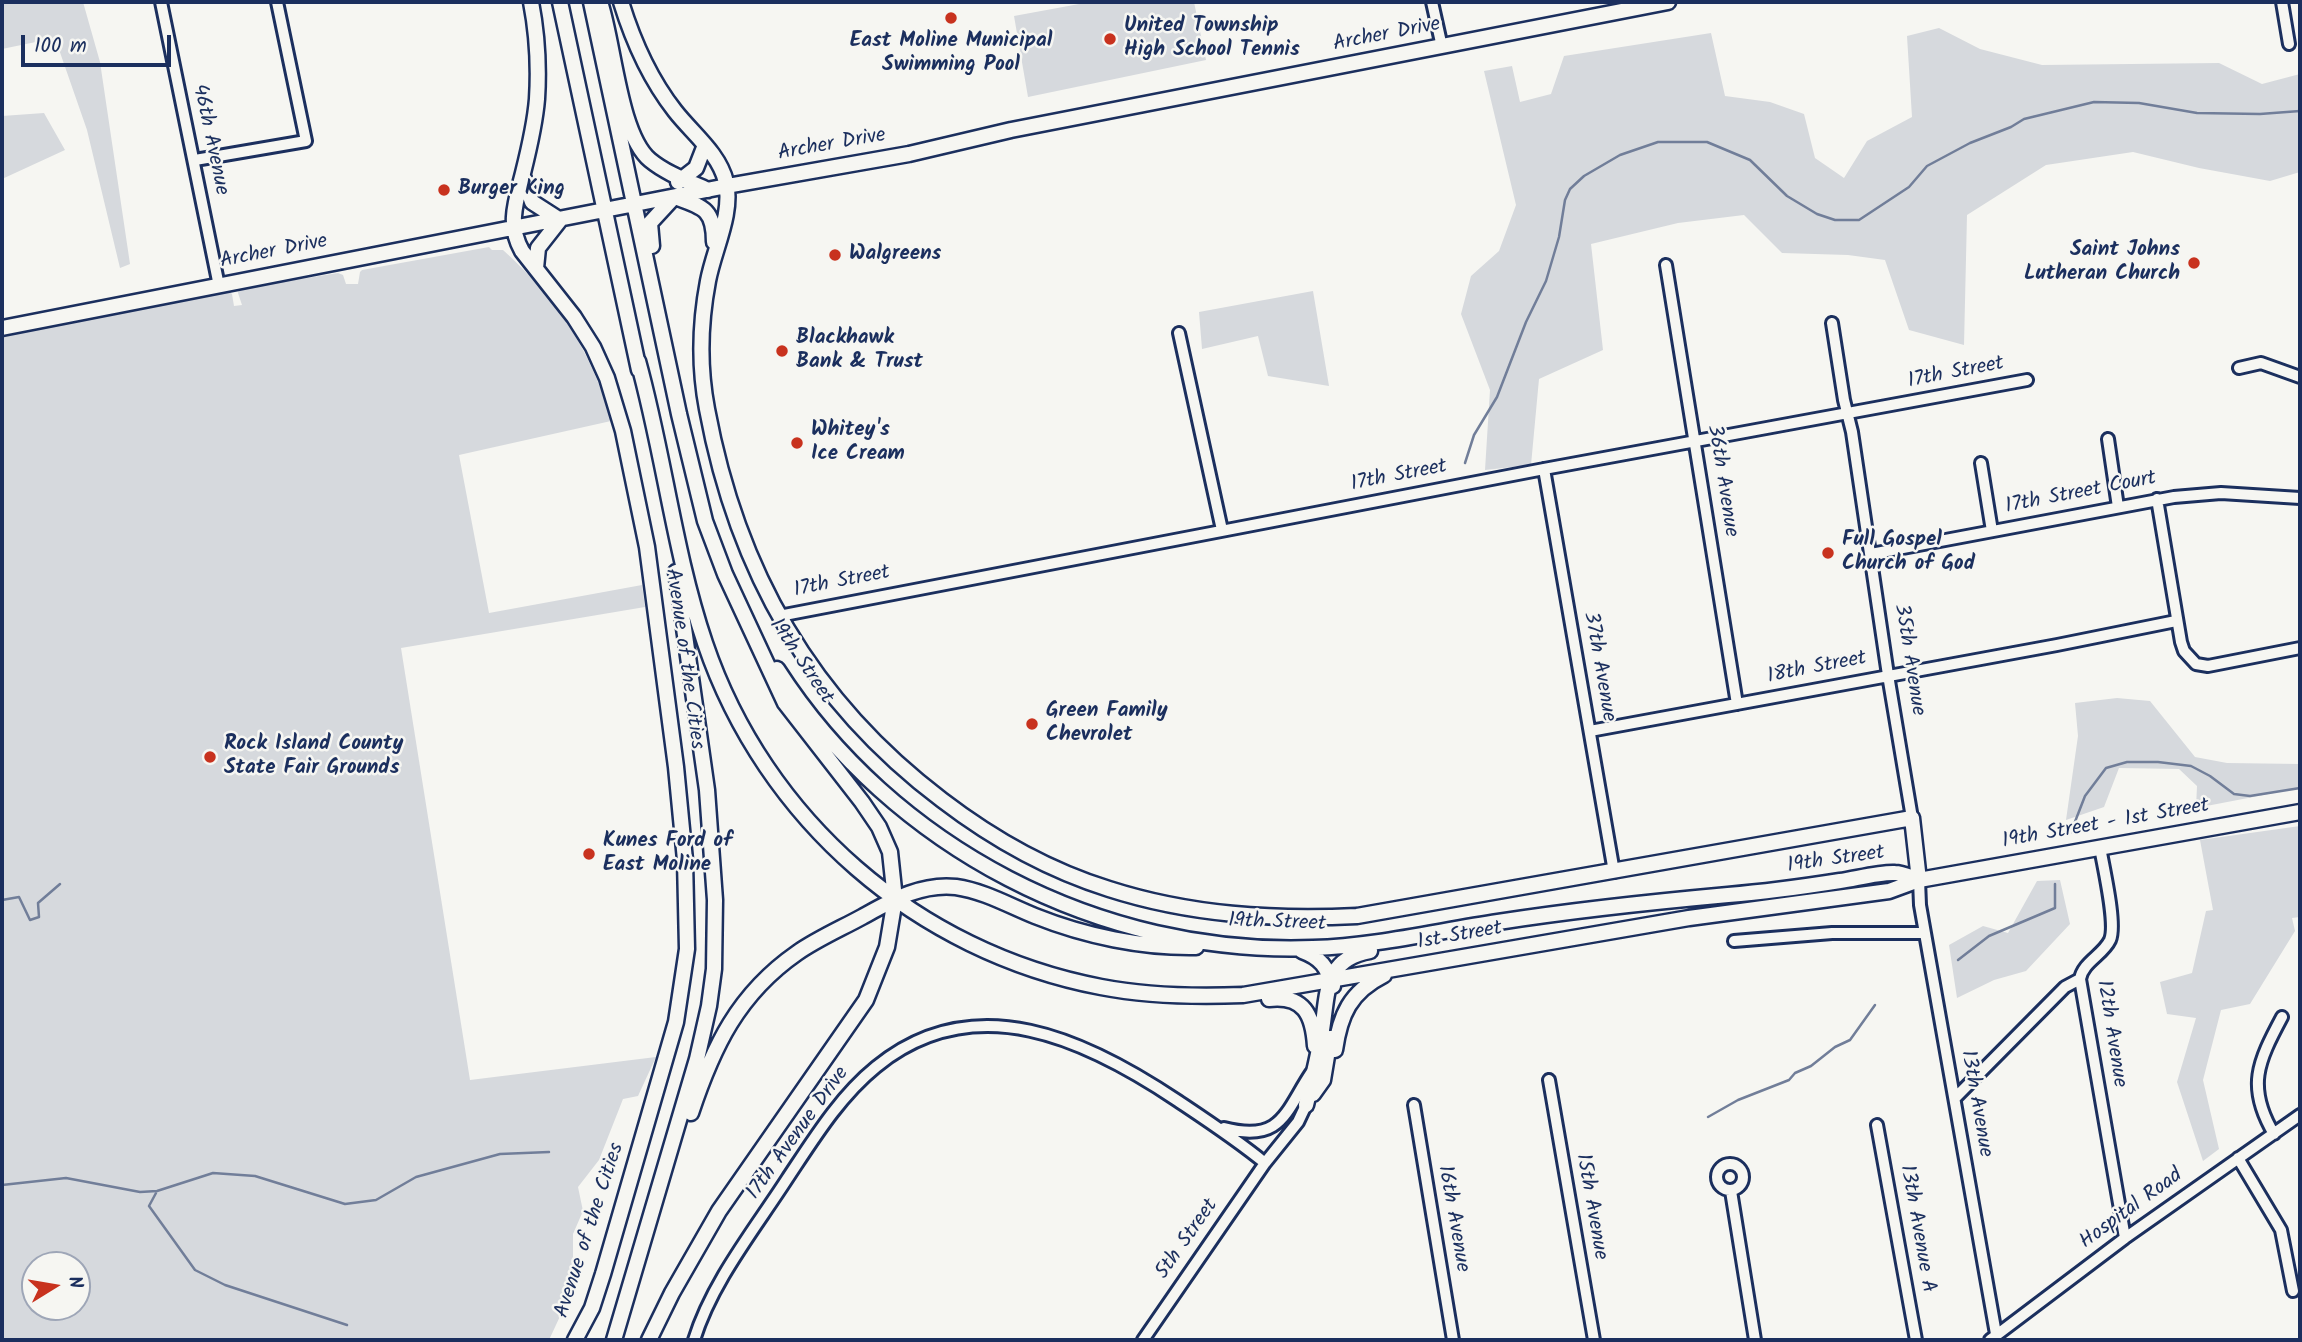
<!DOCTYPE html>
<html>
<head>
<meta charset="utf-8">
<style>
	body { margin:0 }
	#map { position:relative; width:2302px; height:1342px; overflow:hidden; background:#f6f6f2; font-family:Kalam,sans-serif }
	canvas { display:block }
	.frame { position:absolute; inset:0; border:4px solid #1b2f5e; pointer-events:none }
	.north { position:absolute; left:21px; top:1251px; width:70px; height:70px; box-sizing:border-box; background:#f6f6f2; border:2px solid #9ea6b7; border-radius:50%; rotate:79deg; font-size:19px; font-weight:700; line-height:28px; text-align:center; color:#1b2f5e }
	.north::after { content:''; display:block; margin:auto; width:24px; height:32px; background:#c8321e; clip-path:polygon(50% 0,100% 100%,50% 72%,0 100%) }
	.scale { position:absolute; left:21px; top:35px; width:150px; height:32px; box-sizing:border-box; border:4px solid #1b2f5e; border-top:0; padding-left:9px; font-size:21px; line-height:24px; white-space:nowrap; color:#1b2f5e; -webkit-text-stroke:5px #f6f6f2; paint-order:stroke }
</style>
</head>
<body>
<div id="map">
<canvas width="2302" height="1342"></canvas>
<div class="frame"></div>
<div class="north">N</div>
<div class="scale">100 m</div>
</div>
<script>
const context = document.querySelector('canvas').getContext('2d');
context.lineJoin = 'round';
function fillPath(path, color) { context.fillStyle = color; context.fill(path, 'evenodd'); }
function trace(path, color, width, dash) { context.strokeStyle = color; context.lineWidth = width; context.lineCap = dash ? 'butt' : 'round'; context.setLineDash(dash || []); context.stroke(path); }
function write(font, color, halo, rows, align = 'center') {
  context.font = font + ' Kalam,sans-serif'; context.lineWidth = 5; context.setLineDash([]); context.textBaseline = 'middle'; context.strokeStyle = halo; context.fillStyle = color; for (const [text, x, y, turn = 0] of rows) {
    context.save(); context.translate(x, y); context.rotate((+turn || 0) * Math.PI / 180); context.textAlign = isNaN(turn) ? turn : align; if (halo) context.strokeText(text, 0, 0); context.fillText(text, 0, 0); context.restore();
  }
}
const green = new Path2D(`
	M2 2H83L100 62 130 264 120 268 87 130 55 38 2 49Z
	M1090 2H1194L1206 60 1028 97 1014 16Z
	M1939 28 1980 49 2042 65 2219 63 2262 84 2300 74V172L2270 181 2199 168 2133 152 2046 165 1967 215 1964 345 1909 330 1885 260 1848 255 1782 253 1744 215 1678 223 1591 244 1603 350 1539 379 1531 465 1485 470 1490 390 1461 314 1471 276 1499 251 1516 205 1484 71 1512 66 1520 102 1551 94 1564 56 1711 33 1725 96 1770 102 1804 114 1815 158 1844 178 1867 141 1912 117 1907 36Z
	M44 113 65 150 2 179V116Z
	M489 247 492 250H503C556 298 592 351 611 421L459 455 489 613 642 585 645 607 401 648 470 1080 656 1057 638 1096 623 1099 599 1160 578 1187 583 1211 573 1234V1259L569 1287 562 1312 549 1340H2V335L227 290 232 294 234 306 242 305 238 293 239 289 338 273 343 275 346 284H358L360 272 362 270ZM35 1265H77V1307H35Z
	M1313 291 1329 386 1268 376 1258 336 1202 349 1199 312Z
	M2117 698 2150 701 2195 757 2227 763 2300 764V788L2196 808 2197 786 2179 769 2119 768 2104 807 2066 820 2078 736 2075 703Z
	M2300 826V917L2292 918 2295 931 2250 1004 2221 1010 2203 1080 2219 1149 2203 1161 2177 1082 2196 1018 2167 1014 2160 982 2192 973 2206 911 2213 910 2200 840Z
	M2060 880 2070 924 2026 971 1994 980 1957 998 1949 945 1983 926 2008 933 2037 881Z`);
const stream = new Path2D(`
	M1465 463 1474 435 1497 397 1526 322 1546 281 1559 237 1565 200 1570 189 1584 176 1620 155 1658 142H1707L1750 160 1787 196 1817 214 1835 220H1859L1909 187 1927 166 1970 143 2011 127 2024 119 2094 102 2139 103 2197 113 2260 114 2300 111
	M2071 832 2085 796 2106 768 2127 762H2158L2191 766 2210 776 2234 794 2250 796 2300 788
	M2 900 19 897 30 920 39 917 38 903 60 884
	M1958 960 1989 936 2055 908V884
	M1708 1117 1738 1100 1789 1080 1795 1073 1811 1066 1835 1047 1850 1040 1875 1005
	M2 1185 66 1178 140 1192 157 1191 213 1173 255 1176 345 1204 376 1200 416 1177 500 1154 549 1152
	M156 1193 149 1206 195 1270 225 1285 347 1325`);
const street = new Path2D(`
	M161 2 219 286
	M1432 2 1442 47
	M2282 2 2289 44
	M195 160 306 141 277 2
	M1666 265 1737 704
	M1832 323 1844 400 1852 432 1888 675 1912 818
	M1179 333 1222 530
	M2239 368 2261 363 2300 377
	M2108 439 2118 507
	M1981 463 1992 531
	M1544 469 1614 872
	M2157 499 2181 642 2184 651 2196 664 2208 666 2300 648
	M1871 554 2174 497 2221 493 2300 498
	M779 616 1544 469 2027 380
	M1590 731 2057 645 2176 621
	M2100 847C2103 866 2117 924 2110 940 2103 955 2083 962 2080 979L2125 1238
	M1919 880 1920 905 1996 1334
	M1734 941 1832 933H1925
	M1549 1080 1594 1340
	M1955 1098 2065 987 2080 979
	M1414 1105 1453 1340
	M1877 1125 1916 1340
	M1224 1128C1282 1143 1285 1112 1311 1073
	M2274 1134C2246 1087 2258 1062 2282 1017
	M2238 1158 2281 1230 2293 1291
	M1717 1177a13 13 0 1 1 26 0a13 13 0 1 1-26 0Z
	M1731 1191 1755 1340
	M694 1340C712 1282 754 1230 787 1179 813 1140 839 1097 876 1067 975 986 1087 1040 1178 1101 1208 1121 1237 1140 1265 1163
	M1143 1340 1265 1163 1298 1122 1306 1105
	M1990 1340 2125 1238 2300 1115`);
const secondary = new Path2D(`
	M531 2C537 33 539 67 537 99 535 124 529 149 523 173 516 201 507 225 522 251L574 317 593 347 607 378 623 431 647 547 676 767 685 860 687 949 676 1022 603 1274 592 1308 575 1340
	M560 2 639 370
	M591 2 679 414 705 521 725 574 785 703 862 802 879 827 890 852 895 899 887 947 866 1000 719 1211 672 1293 649 1340
	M600 2C614 43 619 134 650 160 667 174 688 181 708 190
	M621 2C633 41 649 78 675 111 692 133 719 153 726 182 733 214 714 249 708 281 700 323 699 367 707 409 737 571 811 701 942 800 993 839 1048 870 1109 889 1190 915 1273 920 1357 916L1912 818 1919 880
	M523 176 532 202 560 220 538 248 536 268
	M678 182 696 168 705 145
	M675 197C703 207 714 209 714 242
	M652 246 650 223 674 197
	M2 328 727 186 909 154 1011 130 1668 2
	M638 361C664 454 674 552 705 643 765 820 917 952 1101 987 1148 996 1195 997 1243 995L1689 918 1889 891 1919 880 2300 812
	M777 669C892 848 1101 956 1313 948 1376 946 1437 931 1498 922 1575 910 1651 902 1728 895 1765 892 1802 887 1840 881 1855 879 1880 872 1895 873 1903 873 1912 878 1919 880
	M1302 951C1321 958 1327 967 1333 986
	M1269 999C1304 995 1313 1015 1315 1046
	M1335 1050C1340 1015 1350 992 1384 975
	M1313 1094 1323 1080 1330 1038
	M1306 1105C1312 1080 1319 1055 1322 1030 1328 993 1324 959 1370 951
	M691 1113C713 1047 738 994 797 953 817 939 840 929 862 917 891 901 921 883 956 887 984 891 1010 906 1035 916 1085 936 1142 948 1196 947
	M614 1340 697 1059 709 1006 714 969 715 900 707 790 676 572`);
const markers = [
	[951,18,7,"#c8321e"],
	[1110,39,7,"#c8321e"],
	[444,190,7,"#c8321e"],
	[835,255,7,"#c8321e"],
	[2194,263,7,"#c8321e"],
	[782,351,7,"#c8321e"],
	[797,443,7,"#c8321e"],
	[1828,553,7,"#c8321e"],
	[1032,724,7,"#c8321e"],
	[210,757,7,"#c8321e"],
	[589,854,7,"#c8321e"]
];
const poiNames = [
	["United Township",1124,27],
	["High School Tennis",1124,51],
	["East Moline Municipal",951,42,"center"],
	["Swimming Pool",951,66,"center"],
	["Burger King",458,190],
	["Saint Johns",2180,251,"right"],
	["Lutheran Church",2180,275,"right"],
	["Walgreens",849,255],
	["Blackhawk",796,339],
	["Bank & Trust",796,363],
	["Whitey's",811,431],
	["Ice Cream",811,455],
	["Full Gospel",1842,541],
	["Church of God",1842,565],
	["Green Family",1046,712],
	["Chevrolet",1046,736],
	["Rock Island County",224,745],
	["State Fair Grounds",224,769],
	["Kunes Ford of",603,842],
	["East Moline",603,866]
];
const streetNames = [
	["Archer Drive",1387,36,-11],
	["46th Avenue",209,140,78],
	["Archer Drive",832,146,-10],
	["Archer Drive",274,253,-11],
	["17th Street",1956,374,-11],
	["17th Street",1399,477,-11],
	["36th Avenue",1721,481,81],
	["17th Street Court",2081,494,-11],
	["17th Street",842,583,-11],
	["Avenue of the Cities",683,659,82],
	["35th Avenue",1908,660,81],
	["19th Street",800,662,56],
	["37th Avenue",1598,667,80],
	["18th Street",1817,669,-11],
	["19th Street - 1st Street",2106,825,-10],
	["19th Street",1836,861,-8],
	["19th Street",1277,924,2],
	["1st Street",1460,937,-10],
	["12th Avenue",2110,1034,81],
	["13th Avenue",1975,1104,80],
	["17th Avenue Drive",799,1134,-54],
	["15th Avenue",1590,1207,80],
	["Hospital Road",2132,1210,-36],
	["16th Avenue",1452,1219,80],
	["13th Avenue A",1916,1229,80],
	["Avenue of the Cities",591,1231,-72],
	["5th Street",1188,1240,-55]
];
fillPath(green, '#d6d9dd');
trace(stream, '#717e99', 2.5);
trace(street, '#1b2f5e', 16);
trace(secondary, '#1b2f5e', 19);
trace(street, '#f6f6f2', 10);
trace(secondary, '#f6f6f2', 14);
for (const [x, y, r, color] of markers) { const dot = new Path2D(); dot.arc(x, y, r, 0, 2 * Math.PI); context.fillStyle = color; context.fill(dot); trace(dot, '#f6f6f2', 2.5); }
write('bold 21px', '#1b2f5e', '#f6f6f2', poiNames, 'left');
write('21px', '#1b2f5e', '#f6f6f2', streetNames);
</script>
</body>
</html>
